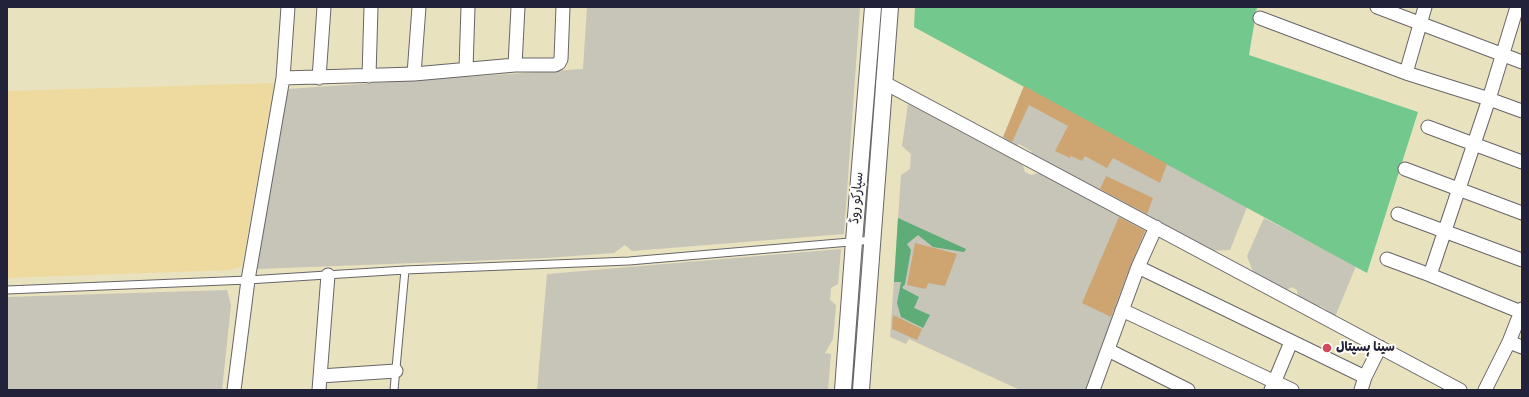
<!DOCTYPE html>
<html>
<head>
<meta charset="utf-8">
<style>
	body { margin:0 }
	#map { position:relative; width:1529px; height:397px; overflow:hidden; background:#e9e2bf; font-family:Itim,sans-serif }
	canvas { display:block }
	.frame { position:absolute; inset:0; border:8px solid #22223b; pointer-events:none }
</style>
</head>
<body>
<div id="map">
<canvas width="1529" height="397"></canvas>
<div class="frame"></div>
</div>
<script>
const context = document.querySelector('canvas').getContext('2d');
context.lineJoin = 'round';
function fillPath(path, color) { context.fillStyle = color; context.fill(path, 'evenodd'); }
function trace(path, color, width, dash) { context.strokeStyle = color; context.lineWidth = width; context.lineCap = dash ? 'butt' : 'round'; context.setLineDash(dash || []); context.stroke(path); }
function write(font, color, halo, rows, align = 'center') {
  context.font = font + ' Itim,"Playpen Sans Arabic",sans-serif'; context.lineWidth = 4; context.setLineDash([]); context.textBaseline = 'middle'; context.strokeStyle = halo; context.fillStyle = color; for (const [text, x, y, turn = 0] of rows) {
    context.save(); context.translate(x, y); context.rotate((+turn || 0) * Math.PI / 180); context.textAlign = isNaN(turn) ? turn : align; if (halo) context.strokeText(text, 0, 0); context.fillText(text, 0, 0); context.restore();
  }
}
const industrial = new Path2D(`
	M587 7H860L844 234 632 251 625 245 614 253 546 258 257 269 287 89 583 69Z
	M1024 86 1247 207 1230 250 1210 251 1033 156 1031 151 1019 144 1014 147 1002 141Z
	M908 104 1023 165 1025 172 1031 175 1039 173 1150 231 1089 390H1020L909 339 906 344 890 337 901 175 910 169 911 154 902 146Z
	M1264 218 1356 266 1335 317 1327 313V310L1320 306 1318 307 1298 297 1297 290 1292 287 1286 290 1253 272 1247 256Z
	M841 249 838 284 831 288 830 300 836 305 833 339 825 353 831 354 828 390H537L547 274Z
	M227 290 231 305 222 390H7V297Z`);
const green = new Path2D(`
	M915 7H1257L1249 55 1418 112 1367 273 914 27Z`);
const forest = new Path2D(`
	M898 218 966 249 964 252 933 247 918 235 907 244 911 250 905 284 902 288 919 297 914 308 930 315 923 328 901 317 897 303 901 282H894Z`);
const sand = new Path2D(`
	M274 83 242 266 230 270 7 278V91Z`);
const building = new Path2D(`
	M1024 86 1167 164 1160 183 1113 158 1107 168 1085 156 1082 161 1071 156 1070 158 1055 151 1068 126 1029 105 1012 142 1003 137Z
	M1106 176 1153 198 1147 214 1100 189Z
	M1119 217 1145 231 1131 264 1111 317 1082 303Z
	M915 243 957 254 945 286 928 283 926 289 907 285Z
	M893 315 922 329 917 340 892 329Z`);
const service = new Path2D(`
	M7 290 248 280 405 270 629 261 873 240
	M394 390 405 270`);
const minor = new Path2D(`
	M1377 7 1522 62
	M1260 18 1406 73 1489 99 1522 111
	M515 65 518 7
	M466 69 468 7
	M1406 73 1425 7
	M414 74 419 7
	M369 76 371 7
	M283 78 414 74 515 65H555L559 63 561 59 563 7
	M319 78 324 7
	M883 82 1460 390
	M1428 127 1522 162
	M1405 169 1522 213
	M1398 214 1522 260
	M1387 259 1430 275 1521 312
	M1138 267 1365 377
	M1430 275 1489 99 1517 7
	M1522 309 1509 342 1522 347
	M1122 310 1292 390
	M1108 350 1188 390
	M320 376 396 371
	M234 390 248 280 283 78 288 7
	M319 390 328 275
	M1093 390 1138 267 1156 227
	M1271 390 1291 342
	M1361 390 1365 377 1380 347
	M1485 390 1509 342`);
const tertiary = new Path2D(`
	M843 390 854 241 873 7
	M861 390 890 7`);
const markers = [
	[1327,348,5,"#d1495b"]
];
const streetNames = [
	["سپارکو روڈ",857,198,-85]
];
const poiNames = [
	["سینا ہسپتال",1336,348]
];
fillPath(industrial, '#c7c4b8');
fillPath(green, '#73c88d');
fillPath(forest, '#5eac78');
fillPath(sand, '#eeda9e');
fillPath(building, '#cea570');
trace(service, '#686569', 9);
trace(minor, '#686569', 15);
trace(tertiary, '#686569', 18);
trace(service, '#fff', 7);
trace(minor, '#fff', 13);
trace(tertiary, '#fff', 16);
for (const [x, y, r, color] of markers) { const dot = new Path2D(); dot.arc(x, y, r, 0, 2 * Math.PI); context.fillStyle = color; context.fill(dot); trace(dot, '#fdfcf7', 1.5); }
write('13px', '#22223b', '#fdfcf7', streetNames);
write('bold 13px', '#22223b', '#fdfcf7', poiNames, 'left');
</script>
</body>
</html>
